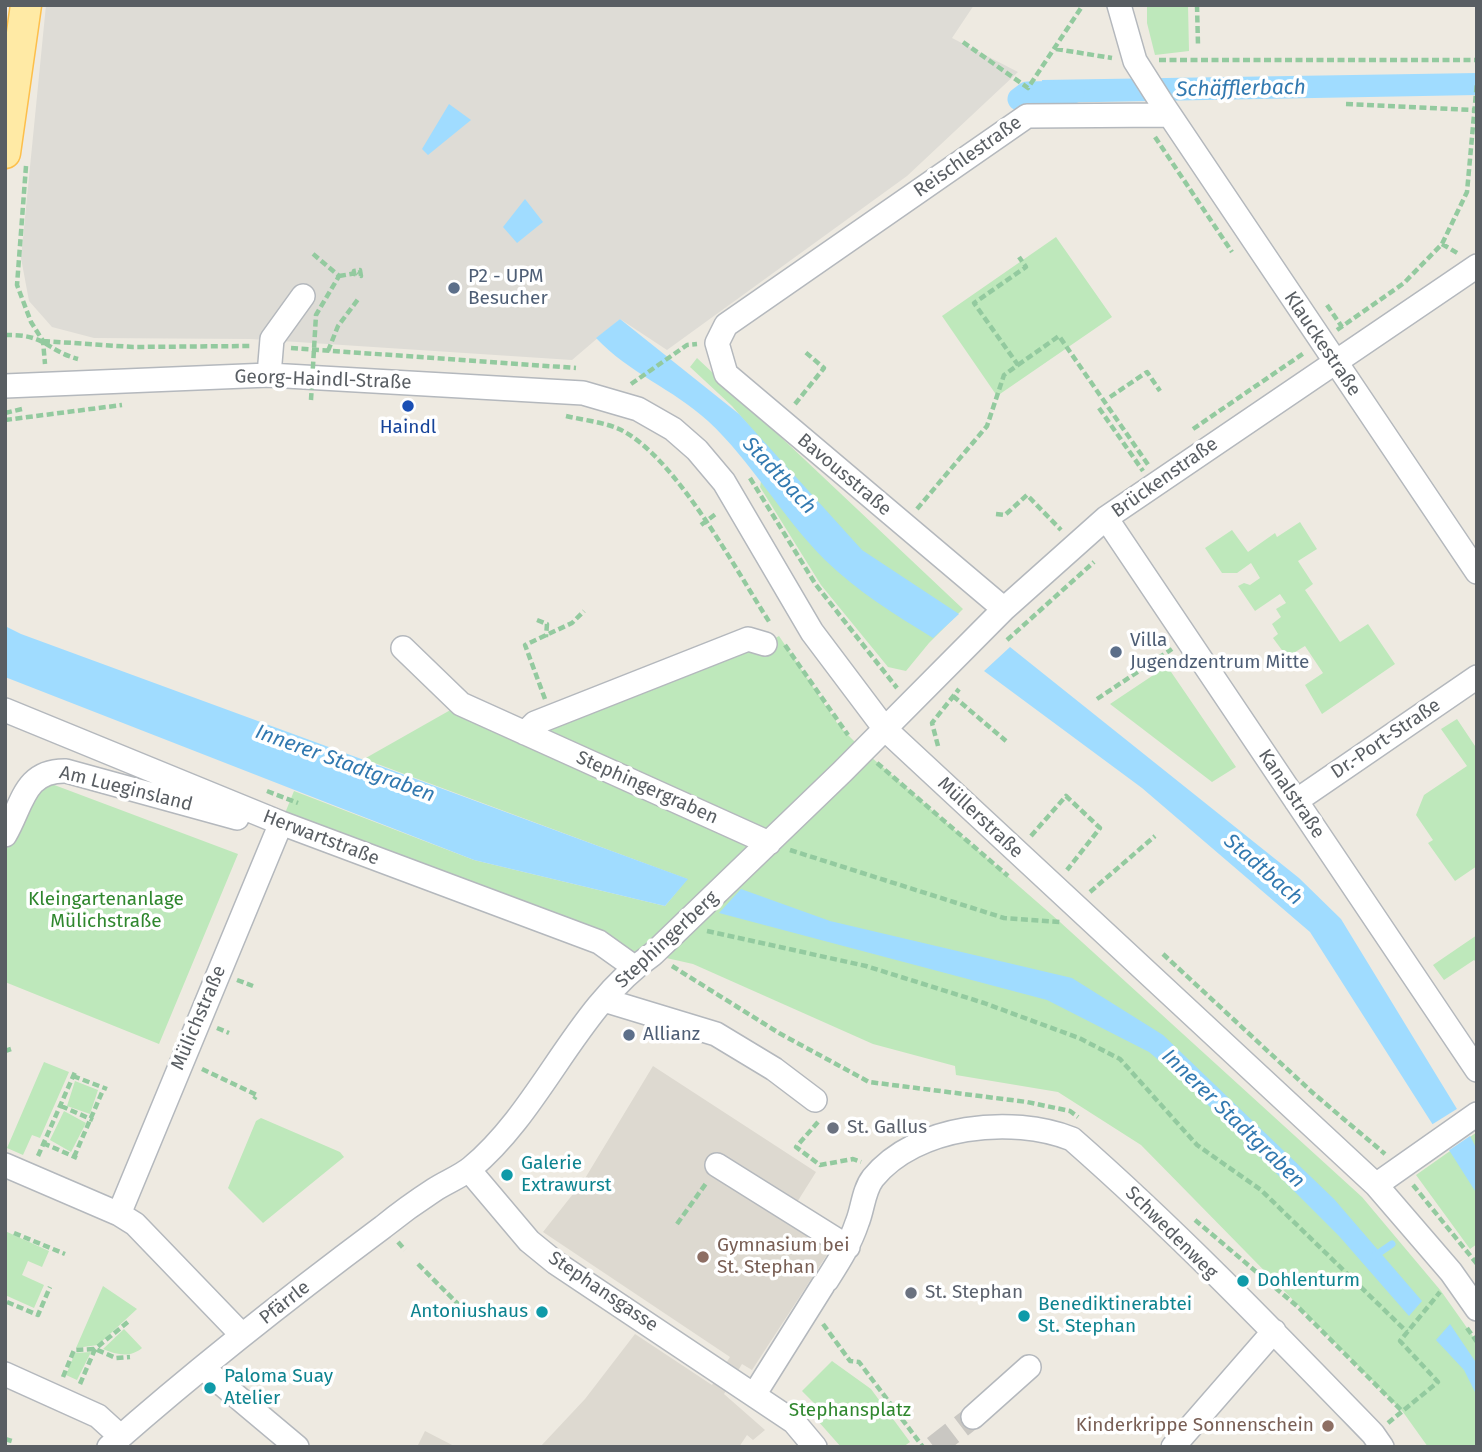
<!DOCTYPE html>
<html>
<head>
<meta charset="utf-8">
<style>
	body { margin:0 }
	#map { position:relative; width:1482px; height:1452px; overflow:hidden; background:#eeeae1; font-family:"Fira Sans",sans-serif }
	canvas { display:block }
	.frame { position:absolute; inset:0; border:7px solid #595e63; pointer-events:none }
</style>
</head>
<body>
<div id="map">
<canvas width="1482" height="1452"></canvas>
<div class="frame"></div>
</div>
<script>
const context = document.querySelector('canvas').getContext('2d');
context.lineJoin = 'round';
function fillPath(path, color) { context.fillStyle = color; context.fill(path, 'evenodd'); }
function trace(path, color, width, dash) { context.strokeStyle = color; context.lineWidth = width; context.lineCap = dash ? 'butt' : 'round'; context.setLineDash(dash || []); context.stroke(path); }
function write(font, color, halo, rows, align = 'center') {
  context.font = font + ' "Fira Sans",sans-serif'; context.lineWidth = 7; context.setLineDash([]); context.textBaseline = 'middle'; context.strokeStyle = halo; context.fillStyle = color; for (const [text, x, y, turn = 0] of rows) {
    context.save(); context.translate(x, y); context.rotate((+turn || 0) * Math.PI / 180); context.textAlign = isNaN(turn) ? turn : align; if (halo) context.strokeText(text, 0, 0); context.fillText(text, 0, 0); context.restore();
  }
}
const industrial = new Path2D(`
	M46 5H974L952 38 1018 72 907 176 667 350 620 319 572 360 251 339 94 338 52 327 29 301 21 258Z`);
const education = new Path2D(`
	M653 1066 816 1172 789 1215 834 1244 752 1370 742 1364 724 1394 765 1430 753 1440 747 1435 739 1447H540L585 1399 635 1334 712 1385 730 1357 543 1232 584 1180Z
	M425 1431 456 1447H417Z`);
const green = new Path2D(`
	M1147 5H1188L1189 51 1155 55 1147 23Z
	M1056 237 1112 317 997 396 942 316Z
	M697 358 963 609 929 643 906 671 888 667 821 585 760 487 767 447 732 406 690 367Z
	M1300 522 1317 549 1298 561 1313 584 1305 590 1340 642 1368 624 1395 664 1322 714 1305 685 1323 673 1305 646 1287 657 1273 638 1278 634 1272 624 1281 617 1276 609 1286 603 1280 594 1255 611 1238 586 1244 583 1250 585 1260 578 1251 563 1237 573H1222L1205 548 1232 530 1248 552 1275 533 1277 537Z
	M779 636 839 726 863 750 1060 922 1362 1197 1441 1291 1477 1342V1447H1428L1403 1412 1141 1145 1058 1092 956 1075 955 1066 873 1044 693 964 653 955 634 967 281 823 294 791 474 860 665 906 687 879 364 759 461 704 525 733 765 644Z
	M1167 666 1236 767 1212 782 1110 704Z
	M1457 719 1477 749V866L1455 881 1428 843 1433 840 1416 815 1424 795 1467 766 1441 729Z
	M41 780 238 854 159 1044 5 982V844Z
	M1477 935V963L1474 960 1444 980 1433 965Z
	M44 1062 69 1072 40 1138 32 1135 23 1155 7 1148Z
	M75 1081 98 1090 90 1114 67 1106Z
	M64 1111 86 1123 71 1152 50 1140Z
	M261 1118 340 1152 344 1157 263 1223 228 1188 256 1121Z
	M1477 1132V1244L1470 1249 1416 1175Z
	M5 1231 49 1251 42 1267 28 1261 22 1275 44 1285 34 1308 5 1295Z
	M103 1286 137 1309 98 1345 76 1348Z
	M124 1329 142 1348C130 1358 117 1355 103 1349Z
	M91 1352 77 1380 66 1375 75 1353Z
	M832 1361 871 1389 910 1442 903 1447H841L810 1412 816 1405 802 1391Z`);
const water = new Path2D(`
	M1477 73V95L1043 103 1042 80Z
	M449 104 471 120 428 155 422 149Z
	M525 199 543 222 517 243 503 227Z
	M620 319 739 414 862 550 959 614 933 638C894 614 858 592 825 560 782 517 752 462 708 421 673 389 629 373 596 338Z
	M5 626 21 634 688 879 665 906 474 860 5 677Z
	M1010 647 1299 878 1341 919 1457 1109 1477 1150V1194L1310 932 1142 788 984 671Z
	M741 889 830 921 1072 978 1163 1035 1334 1199 1422 1301 1409 1316 1339 1236 1187 1084 1149 1052 1047 1000 719 913Z
	M1450 1324 1477 1364V1396L1464 1370 1436 1340Z`);
const pier = new Path2D(`
	M1460 1107 1473 1134 1445 1153 1428 1127Z`);
const stream = new Path2D(`
	M1373 1257 1392 1244`);
const canal = new Path2D(`
	M1019 99 1027 93 1073 92`);
const minorTunnel = new Path2D(`
	M934 1447 973 1417`);
const path = new Path2D(`
	M1197 5 1198 45
	M963 42 1028 88 1083 5
	M1056 49 1112 58
	M1159 60H1477
	M1346 104 1474 110
	M1155 137 1232 252
	M26 166 17 285 31 322 43 341 45 364
	M1442 244 1459 254
	M353 276 354 271 360 270 361 276 357 273
	M1327 305 1342 327
	M1337 330 1404 283 1442 244 1467 192 1477 82
	M5 335C47 334 45 350 78 359
	M43 341 133 347 251 346
	M291 348 576 368
	M328 351 338 326 359 298
	M1018 365 1059 336 1149 466
	M631 384 687 345 697 344
	M1110 397 1147 372 1160 391
	M795 404 824 368 804 351
	M1099 408 1143 471
	M5 413 22 409
	M566 416C583 420 603 422 619 429 675 455 735 569 770 623
	M5 420 122 405
	M1193 429 1304 353
	M750 478 816 585 897 688
	M917 509 987 426 1004 375 1018 365 974 303 1026 267 1019 257
	M996 514 1005 515 1027 495 1061 530
	M701 525 717 513
	M537 620 547 624 546 637
	M1007 640 1094 562
	M785 645 848 735
	M953 696 1006 741
	M545 699 525 645 572 623 584 611
	M1097 699 1172 649
	M938 746 932 723 959 689
	M877 763 1008 876
	M267 791 298 803
	M1031 836 1066 796 1100 828 1067 870
	M790 850 1004 918 1060 922
	M1090 892 1155 836
	M707 931 866 966 984 1003 1079 1038 1120 1059 1197 1145 1261 1190 1407 1332
	M1163 954 1313 1093 1385 1154
	M672 966 779 1033 869 1082 1027 1102 1070 1111 1078 1117
	M237 980 253 986
	M217 1028 229 1033
	M5 1051 11 1049
	M202 1069 257 1095 254 1099
	M73 1076 107 1089
	M61 1106 93 1120
	M818 1122 796 1147 820 1165 853 1159 861 1162
	M43 1143 77 1158
	M38 1156 75 1072
	M74 1157 103 1090
	M1413 1185 1477 1264
	M1195 1220 1298 1307 1403 1412
	M677 1224 707 1182
	M14 1233 65 1254
	M398 1242 405 1250
	M418 1264 471 1317
	M7 1302 38 1315 50 1287
	M823 1324 850 1361 859 1362 923 1447
	M1467 1328 1477 1342
	M63 1377 74 1350 95 1349 116 1358 130 1357
	M80 1384 95 1349 129 1321
	M1388 1423 1438 1382 1400 1341 1440 1292
	M5 1439 15 1442`);
const minor = new Path2D(`
	M1119 5 1135 61 1163 105 1477 572
	M269 375 272 339 303 296
	M5 386 269 375 583 393 638 409 673 429 697 450 724 482 812 632 885 729 1376 1185 1451 1272 1477 1309
	M1106 518 1477 1070
	M1004 609 726 374 717 343 726 325 1027 116 1169 115
	M403 648 461 704 769 843
	M5 710 281 823 599 942 634 967
	M525 733 535 723 748 639 765 644
	M1296 801 1477 677
	M5 835C23 804 24 770 66 771L237 818
	M604 1000 716 1034 774 1069 815 1100
	M5 1165 119 1214 135 1224 242 1335
	M717 1165 848 1247
	M469 1170 529 1241 556 1263 794 1422 815 1447
	M1376 1185 1477 1114
	M119 1214 281 823
	M827 1280C839 1261 850 1244 857 1223 863 1209 863 1191 873 1178 916 1125 1012 1115 1072 1139 1177 1231 1275 1333 1373 1434L1382 1447
	M204 1369 297 1447
	M5 1374 98 1416 120 1436
	M754 1395 823 1285
	M973 1417 1029 1367
	M109 1447C196 1370 289 1297 383 1227 399 1214 417 1201 434 1190 446 1182 460 1177 471 1168 543 1108 575 1008 653 954L842 772 1004 609 1106 518 1477 266
	M1173 1447 1274 1331`);
const major = new Path2D(`
	M5 153 26 5`);
const pathBridge = new Path2D(`
	M339 276 357 273
	M311 400 316 315 339 276 312 253`);
const markers = [
	[454,288,7,"#5c6f8a"],
	[408,406,7,"#1a4fb4"],
	[1116,652,7,"#5c6f8a"],
	[629,1035,7,"#5c6f8a"],
	[833,1128,7,"#6b7280"],
	[507,1175,7,"#0f9aa8"],
	[703,1257,7,"#8d6e63"],
	[1243,1281,7,"#0f9aa8"],
	[911,1293,7,"#6b7280"],
	[542,1312,7,"#0f9aa8"],
	[1024,1316,7,"#0f9aa8"],
	[210,1388,7,"#0f9aa8"],
	[1328,1426,7,"#8d6e63"]
];
const streetNames = [
	["Reischlestraße",968,157,-35],
	["Klauckestraße",1322,344,56],
	["Georg-Haindl-Straße",323,380,2],
	["Bavousstraße",844,475,40],
	["Brückenstraße",1165,478,-35],
	["Dr.-Port-Straße",1386,739,-34],
	["Stephingergraben",647,788,24],
	["Am Lueginsland",126,789,14],
	["Kanalstraße",1291,794,56],
	["Müllerstraße",980,818,43],
	["Herwartstraße",321,838,21],
	["Stephingerberg",667,940,-43],
	["Mülichstraße",199,1018,-67],
	["Schwedenweg",1171,1233,45],
	["Stephansgasse",603,1292,34],
	["Pfärrle",285,1303,-38]
];
const serviceNames = [
	["P2 - UPM",468,277],
	["Besucher",468,299],
	["Villa",1130,641],
	["Jugendzentrum Mitte",1130,663],
	["Allianz",643,1035]
];
const transitNames = [
	["Haindl",408,428]
];
const parkNames = [
	["Kleingartenanlage",106,900],
	["Mülichstraße",106,922],
	["Stephansplatz",850,1411]
];
const worshipNames = [
	["St. Gallus",847,1128],
	["St. Stephan",925,1293]
];
const cultureNames = [
	["Galerie",521,1164],
	["Extrawurst",521,1186],
	["Dohlenturm",1257,1281],
	["Benediktinerabtei",1038,1305],
	["St. Stephan",1038,1327],
	["Antoniushaus",528,1312,"right"],
	["Paloma Suay",224,1377],
	["Atelier",224,1399]
];
const educationNames = [
	["Gymnasium bei",717,1246],
	["St. Stephan",717,1268],
	["Kinderkrippe Sonnenschein",1314,1426,"right"]
];
const waterNames = [
	["Schäfflerbach",1241,89,-1],
	["Stadtbach",779,476,47],
	["Innerer Stadtgraben",345,764,20],
	["Stadtbach",1263,870,41],
	["Innerer Stadtgraben",1233,1119,44]
];
fillPath(industrial, '#dedcd6');
fillPath(education, '#ddd9d0');
fillPath(green, '#bee8bb');
fillPath(water, '#a0dcff');
fillPath(pier, '#eeeae1');
trace(stream, '#a0dcff', 7);
trace(canal, '#a0dcff', 23);
trace(minorTunnel, '#c9c7c2', 23, [23, 11]);
trace(minor, '#b4b8bd', 26);
trace(major, '#fdbf4b', 33);
trace(path, '#93ca9f', 4.5, [7, 3.5]);
trace(minor, '#fff', 23);
trace(major, '#ffeaa5', 30);
trace(pathBridge, '#93ca9f', 4.5, [7, 3.5]);
for (const [x, y, r, color] of markers) { const dot = new Path2D(); dot.arc(x, y, r, 0, 2 * Math.PI); context.fillStyle = color; context.fill(dot); trace(dot, '#fff', 2.5); }
write('19px', '#595e63', '#fff', streetNames);
write('19px', '#4e5e75', '#fff', serviceNames, 'left');
write('19px', '#164399', '#fff', transitNames);
write('19px', '#2f872e', '#fff', parkNames);
write('19px', '#5b616d', '#fff', worshipNames, 'left');
write('19px', '#0d838f', '#fff', cultureNames, 'left');
write('19px', '#785e54', '#fff', educationNames, 'left');
write('italic 21px', '#3279b0', '#fff', waterNames);
</script>
</body>
</html>
